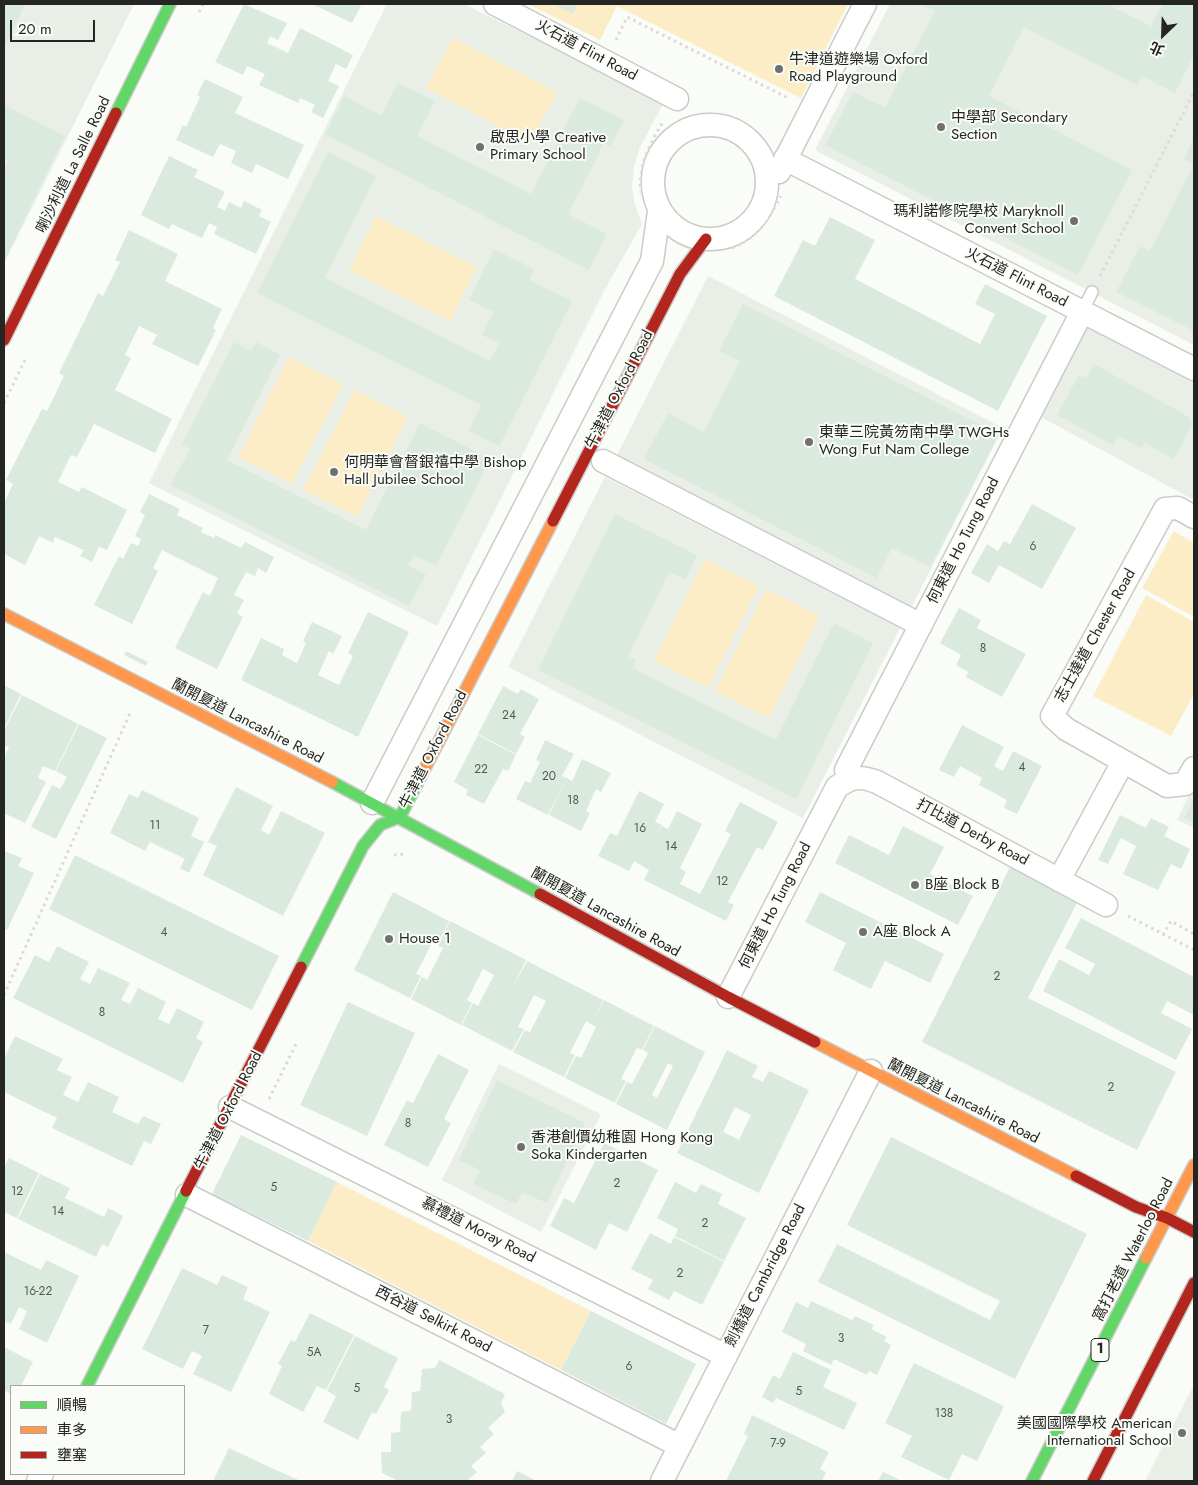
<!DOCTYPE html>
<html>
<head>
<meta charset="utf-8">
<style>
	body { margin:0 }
	#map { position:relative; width:1198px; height:1485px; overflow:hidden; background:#fafcf8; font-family:Jost,"Noto Sans TC",sans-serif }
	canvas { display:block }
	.frame { position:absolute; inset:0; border:5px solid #252624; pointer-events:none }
	.legend { position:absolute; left:10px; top:1385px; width:175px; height:90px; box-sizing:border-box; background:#fafdf7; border:1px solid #a5a7a3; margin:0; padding:6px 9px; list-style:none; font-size:15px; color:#252624 }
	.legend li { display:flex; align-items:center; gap:10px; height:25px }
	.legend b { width:25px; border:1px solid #a5a7a3 }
	.north { position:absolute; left:1138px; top:10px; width:50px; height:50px; -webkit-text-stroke:4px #fafdf7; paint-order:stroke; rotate:204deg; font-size:14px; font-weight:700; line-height:20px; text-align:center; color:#252624 }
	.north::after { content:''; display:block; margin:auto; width:18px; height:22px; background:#252624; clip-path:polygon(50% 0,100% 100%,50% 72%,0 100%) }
	.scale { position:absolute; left:10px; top:20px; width:85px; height:22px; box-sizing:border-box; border:2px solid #252624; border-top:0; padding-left:6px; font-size:15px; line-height:18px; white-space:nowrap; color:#252624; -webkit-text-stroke:4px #fafdf7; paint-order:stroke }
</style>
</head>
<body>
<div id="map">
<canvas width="1198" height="1485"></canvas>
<div class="frame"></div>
<ul class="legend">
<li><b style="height:6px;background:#63d668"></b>順暢</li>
<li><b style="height:6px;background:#ff974d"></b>車多</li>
<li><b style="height:6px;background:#b3261e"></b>壅塞</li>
</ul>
<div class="north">北</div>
<div class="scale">20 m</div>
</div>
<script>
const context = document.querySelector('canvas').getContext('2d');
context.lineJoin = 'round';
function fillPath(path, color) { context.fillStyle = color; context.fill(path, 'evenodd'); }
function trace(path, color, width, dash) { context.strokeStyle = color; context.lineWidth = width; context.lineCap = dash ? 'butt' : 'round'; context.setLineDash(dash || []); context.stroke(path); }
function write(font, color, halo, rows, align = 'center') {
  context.font = font + ' Jost,"Noto Sans TC",sans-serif'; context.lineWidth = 4; context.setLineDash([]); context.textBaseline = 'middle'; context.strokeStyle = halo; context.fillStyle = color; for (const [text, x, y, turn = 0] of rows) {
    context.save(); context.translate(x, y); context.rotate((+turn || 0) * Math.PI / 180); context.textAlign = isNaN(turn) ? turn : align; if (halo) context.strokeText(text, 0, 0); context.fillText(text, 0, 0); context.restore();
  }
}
const built = new Path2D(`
	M4 4H134L4 264Z
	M387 4H464L664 102 639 149 634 167 632 187 635 205 642 224 605 289 437 626 149 483Z
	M890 4H1194V345L815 150Z
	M708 276 1003 428 911 608 616 457Z
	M1089 324 1194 379V500L1039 416Z
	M605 477 900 628 803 818 508 667Z
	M1194 784V828L1177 820Z
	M499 1064 601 1114 541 1232 442 1180Z
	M1194 1384V1481H1145Z`);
const green = new Path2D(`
	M528 4H848L801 98 617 6 600 40Z
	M453 38 557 92 530 143 426 88Z
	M376 216 477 267 450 321 349 270Z
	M289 357 343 384 292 484 238 457Z
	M355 390 408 417 357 517 303 490Z
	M1174 531 1194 543V617L1142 588Z
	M705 559 759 586 708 688 654 661Z
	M766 589 820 616 769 718 715 691Z
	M1146 595 1194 622V694L1171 736 1093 696Z
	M337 1182 591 1311 561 1370 308 1241Z`);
const building = new Path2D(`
	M4 4H25L4 47Z
	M244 4 287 23 278 40 270 36 267 43 288 53 300 28 353 55 346 69 336 64 328 81 339 86 323 118 311 112 315 105 300 98 298 103 259 85 265 74 247 66 243 75 215 62Z
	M312 4H355L361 6 352 23Z
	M554 4H578L573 14Z
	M921 4H1107L1151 26 1163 4H1194V55L1175 93 1142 76 1137 85 1024 27 989 96 1132 170 1078 275 825 145 853 92 885 108 935 11Z
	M205 79 243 97 235 113 304 145 288 179 256 164 252 173 231 163 236 151 220 144 213 157 176 140 183 125 186 127 200 97 197 95Z
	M398 83 435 101 417 136 531 194 580 98 624 120 610 147 604 143 568 214 607 234 589 270 325 134 344 96 381 116Z
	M4 105 65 136 4 261V170L8 161 4 159Z
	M1194 138V253L1191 260 1194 261V331L1116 292 1140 246 1150 251 1194 164 1184 159Z
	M328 152 376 176 325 278 490 361 499 343 482 335 494 312 469 300 494 249 534 269 529 280 572 301 499 446 469 431 481 405 257 293Z
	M169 156 198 170 194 177 225 192 217 207 225 211 229 202 241 208 244 201 262 210 259 216 271 222 256 254 214 234 217 227 209 223 202 238 172 224 169 229 141 215Z
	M830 217 875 240 855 279 980 344 995 314 975 304 985 284 1047 316 998 411 774 296 803 240 815 246Z
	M129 230 178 254 165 281 222 309 213 328 216 330 198 366 152 344 157 335 139 326 125 355 131 358 115 390 172 419 155 453 94 424 77 457 71 455 58 482 79 492 82 487 127 510 107 550 99 547 92 562 80 556 84 550 55 537 53 543 39 536 25 565 4 554V503L13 484 6 480 42 409 47 411 64 376 59 373 98 293 103 296 120 262 115 260Z
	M743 304 999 434 930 567 892 548 877 578 644 459 668 413 704 432 740 361 719 351Z
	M234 342 251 351 256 342 280 355 227 460 366 530 420 423 490 459 436 566 414 555 408 566 426 574 409 606 171 485 190 449 182 445Z
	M1094 364 1189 417 1192 424 1174 459 1145 443 1142 448 1118 436 1113 445 1057 415 1079 375 1086 378Z
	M149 494 180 509 177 515 203 528 201 532 214 538 215 535 241 548 245 542 274 557 266 573 258 568 255 576 246 572 234 595 244 600 237 613 243 617 217 669 175 648 203 592 210 596 218 578 162 550 153 568 158 571 132 624 94 605 119 556 123 559 131 543 138 546 141 539 135 536 145 515 140 512Z
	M1032 504 1076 528 1042 589 999 565 989 583 971 573 987 544 998 551 1004 541 1010 544Z
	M615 514 697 555 685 580 669 572 628 656 636 660 632 668 776 740 834 623 873 643 796 799 538 670Z
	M959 608 981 620 977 628 1026 654 1002 697 966 677 968 672 956 665 961 655 940 643Z
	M368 612 409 632 358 737 241 680 261 638 284 649 282 655 297 663 306 643 303 641 312 622 342 636 333 654 329 651 318 675 339 685 353 656 348 653Z
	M126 651 148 662 146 666 124 655Z
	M4 685 21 694 4 729Z
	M503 686 518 694 521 689 539 699 520 734 525 737 516 754 478 734Z
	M22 695 78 724 55 771 43 766 38 778 46 782 25 823 4 813V758L9 747 4 745V731Z
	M79 724 107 738 56 839 31 827 52 785 60 789 67 777 56 771Z
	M962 725 1004 747 994 766 1003 771 1013 751 1042 766 1017 814 1004 808 1007 800 979 785 982 778 960 766 954 777 939 770Z
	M478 735 516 755 508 771 503 769 484 804 466 795 468 790 454 782Z
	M545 740 574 754 562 776 567 778 548 815 516 799 525 781 530 783 540 762 536 760Z
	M582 759 611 773 601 792 596 789 586 811 590 813 581 831 549 815 567 778 572 781Z
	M236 787 273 806 261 830 269 835 281 811 325 833 283 916 203 875 217 846 208 842Z
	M142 790 199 818 191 836 204 842 189 873 180 868 185 859 150 842 145 851 110 833 129 794 138 798Z
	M639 791 664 804 655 822 662 825 652 843 662 826 668 829 677 811 702 824 680 868 686 872 680 884 700 894 731 834 725 831 740 802 778 822 763 850 757 847 728 902 734 905 726 921 644 880 649 870 634 861 629 871 598 856 610 833 617 836Z
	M1194 798V823L1184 818Z
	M1120 815 1146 828 1151 818 1169 827 1164 836 1190 849 1181 869 1171 864 1158 890 1123 874 1136 846 1121 838 1108 864 1098 860Z
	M903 826 944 847 930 874 973 896 958 925 835 863 849 835 889 855Z
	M4 851 22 858 18 866 34 873 7 930 4 929Z
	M75 855 279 956 252 1010 49 909Z
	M1010 867 1077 903 1028 998 1176 1072 1137 1150 922 1042Z
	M393 892 449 921 437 945 432 943 416 974 421 976 410 998 354 970Z
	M820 892 944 954 930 983 885 961 871 989 833 970 846 943 805 922Z
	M1081 918 1194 977V1015L1167 1001 1161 1013 1192 1029 1176 1060 1043 991 1059 959 1089 975 1095 964 1065 948Z
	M450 921 526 960 511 991 527 961 603 1000 591 1024 586 1021 570 1053 575 1055 564 1077 513 1052 525 1030 530 1032 546 1001 534 995 518 1027 524 1029 512 1051 462 1025 473 1003 478 1006 494 975 483 969 467 1000 472 1003 461 1025 411 999 422 977 427 980 443 948 438 946Z
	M57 946 89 962 80 979 90 984 98 968 130 983 121 1000 130 1004 138 988 166 1002 158 1019 169 1024 177 1008 204 1022 196 1038 203 1042 183 1083 13 998 35 955 49 962Z
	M604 1000 654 1026 642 1050 637 1048 621 1079 626 1081 615 1103 565 1078 576 1056 581 1058 596 1027 591 1024Z
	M348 1002 415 1033 367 1136 300 1105Z
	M655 1026 705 1052 667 1130 616 1104 627 1082 632 1084 648 1053 643 1050ZM668 1063 673 1066 657 1098 652 1095Z
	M15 1036 63 1059 57 1070 72 1077 63 1095 78 1102 88 1082 119 1097 112 1112 138 1124 143 1116 161 1124 151 1144 144 1141 132 1166 52 1128 57 1118 4 1092V1059Z
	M727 1050 758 1066 752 1077 763 1082 769 1071 809 1090 759 1193 677 1153ZM735 1107 751 1115 739 1140 723 1132Z
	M438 1054 469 1070 444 1119 451 1123 428 1167 384 1145 407 1100 413 1103Z
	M497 1080 585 1123 547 1203 522 1192 516 1204 473 1184 480 1170 459 1160Z
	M241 1135 337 1182 308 1241 212 1194Z
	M891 1137 1087 1234 1015 1379 818 1282 837 1244 990 1320 1000 1301 847 1225Z
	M604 1143 658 1170 627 1232 609 1223 596 1250 550 1226 564 1198 574 1203Z
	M9 1158 39 1173 17 1218 4 1212V1168Z
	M40 1174 70 1188 65 1198 104 1217 108 1208 123 1216 108 1247 102 1244 96 1257 18 1219Z
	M675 1182 696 1193 701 1184 722 1194 718 1204 746 1218 724 1261 675 1236 678 1229 657 1218Z
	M650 1233 671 1244 674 1237 724 1262 702 1305 674 1291 669 1300 648 1289 653 1280 631 1269Z
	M4 1252 41 1270 46 1260 79 1276 47 1343 19 1329 27 1311 19 1307 11 1324 4 1321Z
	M182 1268 217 1285 222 1275 248 1287 243 1299 270 1312 231 1392 193 1374 202 1356 192 1351 183 1369 142 1349Z
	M811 1301 852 1320 855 1316 874 1325 871 1329 887 1337 884 1341 891 1345 877 1375 869 1371 867 1375 834 1359 831 1365 803 1351 806 1344 782 1332 796 1302 808 1308Z
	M591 1311 696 1364 666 1424 561 1370Z
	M310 1313 354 1335 326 1390 317 1386 303 1412 269 1394 282 1366 278 1364 291 1340 295 1342Z
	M355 1336 398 1358 384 1387 389 1390 376 1414 372 1412 358 1440 323 1422 336 1396 327 1391Z
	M4 1347 33 1362 21 1386H11V1394L4 1390Z
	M793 1352 831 1370 823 1387 857 1403 844 1430 776 1398 773 1403 762 1397 773 1375 780 1379Z
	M439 1360 505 1394 501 1403 505 1412 488 1428 494 1434 480 1447 486 1453 471 1466 477 1472 467 1481H399L382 1473 381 1452H391V1433L400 1432 401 1412 411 1410 412 1392 420 1391 422 1369 435 1368Z
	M914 1363 1004 1406 977 1461 962 1454 949 1480 901 1457 912 1436 885 1423Z
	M752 1415 829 1452 820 1469 826 1472 822 1481H726L748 1436 744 1434Z
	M229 1448 278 1471 301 1481H213Z
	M517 1471 537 1481H512Z
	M883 1472 902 1481H878Z`);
const path = new Path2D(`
	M199 12 203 4
	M616 40 627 17 788 98
	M641 193C637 166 651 142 664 120
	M732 248C760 236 766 222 781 196
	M1100 276 1194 92
	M4 403 25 360
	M394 855 407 854
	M1128 916 1194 950
	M1163 935 1171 921 1194 934
	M4 995 131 711
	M269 1099 296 1044`);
const lane = new Path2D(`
	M1082 312 1092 292`);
const street = new Path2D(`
	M495 4 677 99
	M653 182a57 57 0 1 1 114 0a57 57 0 1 1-114 0Z
	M785 159 1194 369
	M779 172 865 4
	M603 461 921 625
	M1194 517 1178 508 1165 509 1052 716 1066 729 1167 786 1185 784 1194 768
	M846 770 1082 312
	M372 803 652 261 659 211
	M1059 880 1123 762
	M728 997 837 787C852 777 859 775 877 782L1106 905
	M230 1107 726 1356
	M187 1195 680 1446
	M38 1481 42 1474
	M662 1481 871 1071`);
const fast = new Path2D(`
	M116 113 170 4
	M332 782 540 894
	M301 967 363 846 380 825 400 817 424 770
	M87 1386 186 1191
	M1032 1481 1146 1258`);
const slow = new Path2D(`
	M4 614 332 782
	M424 770 553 521
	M815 1042 1076 1176
	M1146 1258 1194 1165`);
const jam = new Path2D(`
	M4 340 116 113
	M553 521 680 274 706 239
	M540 894 728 997 815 1042
	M1076 1176 1136 1207 1167 1218 1194 1232
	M186 1191 301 967
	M1093 1481 1194 1283`);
const markers = [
	[779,69,5,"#70716e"],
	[941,127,5,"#70716e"],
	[480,147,5,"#70716e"],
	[1074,221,5,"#70716e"],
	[809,442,5,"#70716e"],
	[334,472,5,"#70716e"],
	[915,885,5,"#70716e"],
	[863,932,5,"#70716e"],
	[389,939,5,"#70716e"],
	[521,1147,5,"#70716e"],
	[1182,1433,5,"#70716e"]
];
const numberNames = [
	["6",1033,547],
	["8",983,649],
	["24",509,716],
	["4",1022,768],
	["22",481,770],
	["20",549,777],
	["18",573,801],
	["11",155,826],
	["16",640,829],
	["14",671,847],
	["12",722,882],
	["4",164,933],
	["2",997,977],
	["8",102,1013],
	["2",1111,1088],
	["8",408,1124],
	["2",617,1184],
	["5",274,1188],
	["12",17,1192],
	["14",58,1212],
	["2",705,1224],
	["2",680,1274],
	["16-22",38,1292],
	["7",206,1331],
	["3",841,1339],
	["5A",314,1353],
	["6",629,1367],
	["5",357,1389],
	["5",799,1392],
	["138",944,1414],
	["3",449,1420],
	["7-9",778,1444]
];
const shields = [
	[1100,1350,18]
];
const shieldNames = [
	["1",1100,1350]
];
const streetNames = [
	["火石道 Flint Road",586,51,28],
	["喇沙利道 La Salle Road",74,165,-64],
	["火石道 Flint Road",1016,278,27],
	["牛津道 Oxford Road",620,390,-63],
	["何東道 Ho Tung Road",964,541,-63],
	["志士達道 Chester Road",1096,636,-61],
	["蘭開夏道 Lancashire Road",247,722,27],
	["牛津道 Oxford Road",434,750,-63],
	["打比道 Derby Road",972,833,28],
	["何東道 Ho Tung Road",776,906,-63],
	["蘭開夏道 Lancashire Road",605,913,29],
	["蘭開夏道 Lancashire Road",963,1102,27],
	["牛津道 Oxford Road",229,1111,-63],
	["慕禮道 Moray Road",478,1231,27],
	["窩打老道 Waterloo Road",1134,1250,-63],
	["劍橋道 Cambridge Road",766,1276,-63],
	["西谷道 Selkirk Road",433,1320,27]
];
const poiNames = [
	["牛津道遊樂場 Oxford",789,60],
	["Road Playground",789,77],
	["中學部 Secondary",951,118],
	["Section",951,135],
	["啟思小學 Creative",490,138],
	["Primary School",490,155],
	["瑪利諾修院學校 Maryknoll",1064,212,"right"],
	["Convent School",1064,229,"right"],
	["東華三院黃笏南中學 TWGHs",819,433],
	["Wong Fut Nam College",819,450],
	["何明華會督銀禧中學 Bishop",344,463],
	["Hall Jubilee School",344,480],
	["B座 Block B",925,885],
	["A座 Block A",873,932],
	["House 1",399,939],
	["香港創價幼稚園 Hong Kong",531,1138],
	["Soka Kindergarten",531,1155],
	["美國國際學校 American",1172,1424,"right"],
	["International School",1172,1441,"right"]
];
fillPath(built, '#e9eee6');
fillPath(green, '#fcedc7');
fillPath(building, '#daeade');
trace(lane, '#cbccca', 14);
trace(street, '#cbccca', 25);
trace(fast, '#cbccca', 14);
trace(slow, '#cbccca', 14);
trace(jam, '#cbccca', 14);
trace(path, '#dadad9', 3, [2.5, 4]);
trace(lane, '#fefffe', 11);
trace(street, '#fefffe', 22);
trace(fast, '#63d668', 11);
trace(slow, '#ff974d', 11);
trace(jam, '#b3261e', 11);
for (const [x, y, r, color] of markers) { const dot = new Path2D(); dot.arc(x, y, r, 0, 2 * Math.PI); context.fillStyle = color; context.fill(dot); trace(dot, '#fafdf7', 2); }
write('12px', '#525752', null, numberNames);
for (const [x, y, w] of shields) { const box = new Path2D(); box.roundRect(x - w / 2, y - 11.5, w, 23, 4); context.fillStyle = '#fafdf7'; context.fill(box); trace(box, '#252624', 1); }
write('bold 14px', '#252624', null, shieldNames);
write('15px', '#252624', '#fafdf7', streetNames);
write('15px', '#252624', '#fafdf7', poiNames, 'left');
</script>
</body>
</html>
